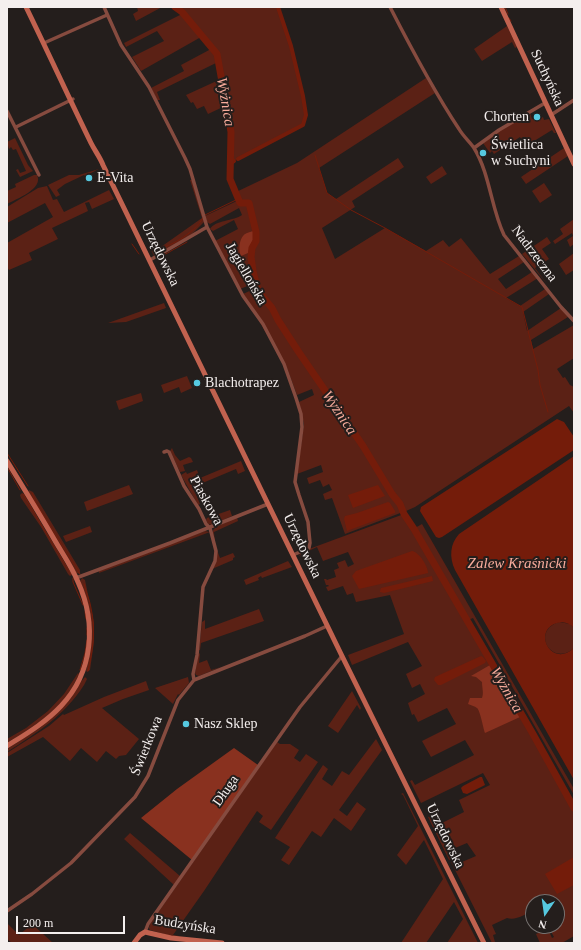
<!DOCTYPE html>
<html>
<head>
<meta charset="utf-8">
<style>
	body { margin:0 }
	#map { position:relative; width:581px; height:950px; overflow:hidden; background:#241e1c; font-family:Georgia,serif }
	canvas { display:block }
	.frame { position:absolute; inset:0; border:8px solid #f4efee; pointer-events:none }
	.north { position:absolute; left:525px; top:894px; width:40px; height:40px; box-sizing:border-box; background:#241e1c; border:1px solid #777270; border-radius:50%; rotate:193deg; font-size:11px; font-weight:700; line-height:16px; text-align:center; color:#f4efee }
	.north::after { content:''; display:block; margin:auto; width:14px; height:18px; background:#56c9e0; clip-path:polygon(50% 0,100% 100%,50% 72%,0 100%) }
	.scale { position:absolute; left:16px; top:916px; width:109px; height:18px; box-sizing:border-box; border:2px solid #f4efee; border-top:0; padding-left:5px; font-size:12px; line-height:14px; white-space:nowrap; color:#f4efee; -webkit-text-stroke:3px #241e1c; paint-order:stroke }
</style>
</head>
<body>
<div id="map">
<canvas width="581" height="950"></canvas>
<div class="frame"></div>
<div class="north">N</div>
<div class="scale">200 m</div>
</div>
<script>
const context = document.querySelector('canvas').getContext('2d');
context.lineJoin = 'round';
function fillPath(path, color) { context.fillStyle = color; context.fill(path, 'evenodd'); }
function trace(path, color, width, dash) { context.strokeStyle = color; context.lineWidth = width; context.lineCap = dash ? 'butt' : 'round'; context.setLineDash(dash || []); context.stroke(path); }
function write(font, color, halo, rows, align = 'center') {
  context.font = font + ' Georgia,serif'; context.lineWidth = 4; context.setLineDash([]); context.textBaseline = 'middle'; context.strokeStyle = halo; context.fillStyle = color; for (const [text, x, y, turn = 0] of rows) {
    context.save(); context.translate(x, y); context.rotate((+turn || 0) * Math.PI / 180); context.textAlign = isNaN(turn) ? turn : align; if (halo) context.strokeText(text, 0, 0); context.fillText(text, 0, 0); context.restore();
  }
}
const green = new Path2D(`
	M137 7H162L136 21 133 14 138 11Z
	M180 7H278L291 46 303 96 306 115 303 125 232 162V130L218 54Z
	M182 14 201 37 141 71 132 57 164 41 157 31 126 47 124 43Z
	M507 26 517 47 515 48 512 42 482 61 474 49Z
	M211 49 216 54 218 62 157 92 160 100H157L151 88 184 71 181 65Z
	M426 78 435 93 319 168 327 193 336 199 398 158 404 167 352 201 355 207 322 228 335 259 385 228 426 251 443 240 449 247 461 238 490 274 519 256 524 262 498 279 506 289 532 272 538 278 506 298 520 306 545 289 549 294 523 312 527 331 561 308 568 317 531 340 533 349 574 325V358L557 369 563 378 565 377 570 385 574 387V413L569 406 415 507 406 511 402 505 401 506 403 512 345 534 332 498 325 500 323 494 332 490 329 484 323 487 320 480 309 484 307 478 323 472 321 465 297 474 304 424 299 402 314 395 312 389 297 395 287 368 243 294 256 288 255 283 240 289 215 241 238 229 234 220 213 231 210 229C215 220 234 221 242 215L239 208 210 224 207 222 205 216 237 201 234 193 297 163Z
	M221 79 225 106 208 114 204 106 197 109 193 102 191 103 186 95Z
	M530 113 532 119 534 118 536 121 543 117 544 120 549 119 556 133H554L552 130 526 146 520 137 494 154 492 151 490 153 483 143 499 131Z
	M15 138 28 165 33 171 20 177 16 170 18 169 20 173 26 171 16 149 13 150 11 147 9 149 7 142Z
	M564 148 568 156 526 184 521 177Z
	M442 166 447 174 431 184 426 177Z
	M99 169 85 176 84 175 65 184 57 190 60 195 56 197 48 185 69 175H79Z
	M34 175H37C44 189 16 199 7 204V191L16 187 15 184Z
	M190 180H192L204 221V222L192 234 159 254 154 256 151 250 158 249 202 218Z
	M544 183 552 195 540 203 532 191Z
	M47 186 53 200 57 199 64 212 109 190 114 199 92 209 89 202 85 203 88 211 52 228 58 239 29 253 32 260 9 270 7 267V243L53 217 45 203 7 223V207L38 188Z
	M574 219V244L570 247 567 240 573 236 572 233 555 244 553 241 563 234 560 229Z
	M547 237 551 243 542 249 549 259 535 268 547 284 522 254Z
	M574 253V270L566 275 559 264Z
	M164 303 166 308 126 322 108 323Z
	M187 376 192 388 181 393 179 387 164 393 161 385Z
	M141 393 143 401 119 410 116 401Z
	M172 448 175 455 180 461 189 457 191 458 193 462 183 465 185 471 180 472 170 451Z
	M241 461 245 471 238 474 236 469 193 487 200 504 198 505 181 475 186 472 187 474 197 470 200 478Z
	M129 485 133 494 87 511 84 502Z
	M29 490 33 492 80 570V574L76 573 28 492Z
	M22 493 24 494 72 575 70 576 68 574 41 527 21 498 20 495Z
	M230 510 232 516 212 525 208 524 206 520 207 518Z
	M404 514 522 716 574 810V936L562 943H540L536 934 548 929 552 938 554 937 548 926H557V902H533V911C525 914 516 921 507 918L492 925 496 934 493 935 495 942 492 943 451 862 453 861 455 865 476 856 467 843 448 851 452 859 449 860 428 817 431 816 436 826 464 812 459 800 490 785 483 773 421 803 410 781 412 780 415 785 474 755 465 740 431 757 422 741 456 724 447 708 418 722 414 714 412 715 408 703 425 694 420 684 412 688 406 674 422 666 408 642 352 665 348 655 404 634 390 595 356 602 353 593 347 595 343 586 328 591 326 587 329 586 328 585H326L324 579H326L327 580 336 577 334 570 339 568 337 563 345 560 348 567 354 564 348 552 323 561 317 547 300 555 301 557 299 555 309 549Z
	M237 517 238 521 214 532 215 545 220 558 233 553 235 557 233 558V560L212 569 215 562 213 530 216 527Z
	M422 524 574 789V795L473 618 468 620 415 528Z
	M90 526 92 532 66 542 63 536Z
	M205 531 210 532 99 573V571Z
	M288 561 292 567 262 578 261 576 258 578 259 580 246 585 244 580Z
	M82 578 85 580 94 623V642L90 670 87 672 86 670C95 637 93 612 80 581Z
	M259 609 264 621 201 643 200 650H199L202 622 205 620V629Z
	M559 622 570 624 574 628V648C552 668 530 631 559 622Z
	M200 653 199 663 207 660 211 670 221 667 199 676 196 675 195 673 198 655Z
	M78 673 79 674C76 680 73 687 69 693 53 715 30 729 7 743V739L26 728 48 711 64 694Z
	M85 677 87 679 84 685C64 716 38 732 7 752V749L41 727Z
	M188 677 189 683 179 695 178 694 173 704 155 688Z
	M146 681 149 690 123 699 102 708 139 739 126 755 119 756 116 759 106 751 97 762 81 748 70 761 43 737 7 757V753L49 726 63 714 64 715 104 697Z
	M352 691 361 708 360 710 357 705 338 733 328 726Z
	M376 739 382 750 339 810 347 816 357 802 366 809 351 831 334 818 321 837 312 831 289 865 281 860 290 847 275 838 323 765 328 769 322 779 332 786 342 771 349 775Z
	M277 742 280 744H290L299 750 294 758 300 762 306 754 318 762 271 830 259 822 263 816 257 811 204 891 173 935 179 936 178 938 150 930 149 928 150 924Z
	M403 793 478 943H447L463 919 454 902 426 943H401L443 879 424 840 406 865 397 855 418 826 403 795 401 794Z
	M130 833 180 876 174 885 124 839Z
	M7 923 19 935 32 924 53 943H12L7 939Z`);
const forest = new Path2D(`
	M253 231 254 237 248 253 241 256C238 250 239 236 247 233 249 232 251 232 253 231Z
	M490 665 520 717 485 733C483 727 480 710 477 708 475 706 470 705 468 704L470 698H482C484 693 482 688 482 682L476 677 471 676Z
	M234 748 258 765 192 860 141 818 177 789Z`);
const water = new Path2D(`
	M557 419 564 422 574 437V450L442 537 439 538 436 537 420 511 421 507Z
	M574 456V628C569 623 564 621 557 623 532 630 551 669 574 648V780L455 570C449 557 450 544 459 534Z
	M378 485 385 496 353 508 348 495Z
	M388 502 390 503 395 511V513L347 531 344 519 345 516 357 513Z
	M412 551C419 552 428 566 428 573L359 589 352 576 356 571Z
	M432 576 433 581 384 593 380 592V591L381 588Z
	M481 656 483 657 486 661 485 663 441 685H438L434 680 435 677Z
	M480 777H482L485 785 467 794 463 793 461 788 463 786Z
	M574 857V885L557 894 545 874Z`);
const stream = new Path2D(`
	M505 7 508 14
	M509 18 511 21
	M315 155 327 193 351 210 385 228 522 307 538 370 540 385 548 412
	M205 215 238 199
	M132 244 139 254
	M151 250C170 248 193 234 203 218
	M162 256 187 242
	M7 453 28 486
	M7 467 20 490
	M32 493 36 503 80 574
	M23 494 71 574
	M73 578V582L83 605
	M84 584C86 593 90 600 91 608 96 630 93 649 88 671
	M85 612 86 619
	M87 628V635
	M80 670 85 653 87 640`);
const canal = new Path2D(`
	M238 159 303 125 306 115 303 96 291 46 278 7
	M231 163 234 161`);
const river = new Path2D(`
	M175 7 182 12 217 54 231 132 230 179 240 203H249L256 232V241L252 248 251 257 253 271 258 291 272 308 278 320 298 351 363 446 392 494 400 504 404 514 414 529 533 734 574 808`);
const street = new Path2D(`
	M104 7 121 45 149 87 185 158 190 169 207 227 243 296 263 324 284 364 296 398 301 414 302 427 295 482 299 495 308 522 310 543 309 548 293 555
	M390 7C411 48 433 90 459 129 463 136 470 142 474 148 490 174 491 208 504 235L561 307 574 321
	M44 43 107 15
	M7 111 39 175
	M551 115 574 100
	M16 127 73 99
	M474 148 499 130 545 103
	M150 260 207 227
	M164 452 167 451 169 452 184 486 199 509 206 524 210 528 216 551 215 561 203 587 197 655 193 674 194 680
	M76 578 170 543 268 504
	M7 911 32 894 71 863 135 797 148 776 178 700 194 680 305 636 327 626
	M145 932 148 924 288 724 300 707 342 656`);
const secondary = new Path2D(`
	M26 7C48 52 69 98 91 143 95 151 100 157 103 165L342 656 484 943
	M501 7 574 164
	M7 461C23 487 39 513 54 539 62 553 72 567 78 582 97 624 93 672 61 706 45 723 26 734 7 746
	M134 943 140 935 145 932 171 938 222 943`);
const markers = [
	[537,117,4,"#56c9e0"],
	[483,153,4,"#56c9e0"],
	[89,178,4,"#56c9e0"],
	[197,383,4,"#56c9e0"],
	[186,724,4,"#56c9e0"]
];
const streetNames = [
	["Suchyńska",547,78,65],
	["Urzędowska",160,254,64],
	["Nadrzeczna",534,254,53],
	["Jagiellońska",246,274,60],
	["Piaskowa",206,501,61],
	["Urzędowska",302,546,64],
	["Świerkowa",147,746,-68],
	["Długa",226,791,-55],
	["Urzędowska",445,836,64],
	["Budzyńska",185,925,9]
];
const poiNames = [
	["Chorten",529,117,"right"],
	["Świetlica",491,145],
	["w Suchyni",491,161],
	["E-Vita",97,178],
	["Blachotrapez",205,383],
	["Nasz Sklep",194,724]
];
const waterNames = [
	["Wyżnica",225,102,80],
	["Wyżnica",339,413,56],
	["Zalew Kraśnicki",517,564],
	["Wyżnica",506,690,60]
];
fillPath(green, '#5b2115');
fillPath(forest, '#89311f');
fillPath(water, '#741c0a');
trace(stream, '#741c0a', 1);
trace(canal, '#741c0a', 4);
trace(river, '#741c0a', 7);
trace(street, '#864b3f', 3.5);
trace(secondary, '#c1624f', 5);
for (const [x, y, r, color] of markers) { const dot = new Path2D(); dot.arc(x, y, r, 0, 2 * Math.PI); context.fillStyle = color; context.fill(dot); trace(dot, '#241e1c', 1.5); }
write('14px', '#f4efee', '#241e1c', streetNames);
write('14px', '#f4efee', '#241e1c', poiNames, 'left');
write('italic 15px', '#f7ab9b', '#241e1c', waterNames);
</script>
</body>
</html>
